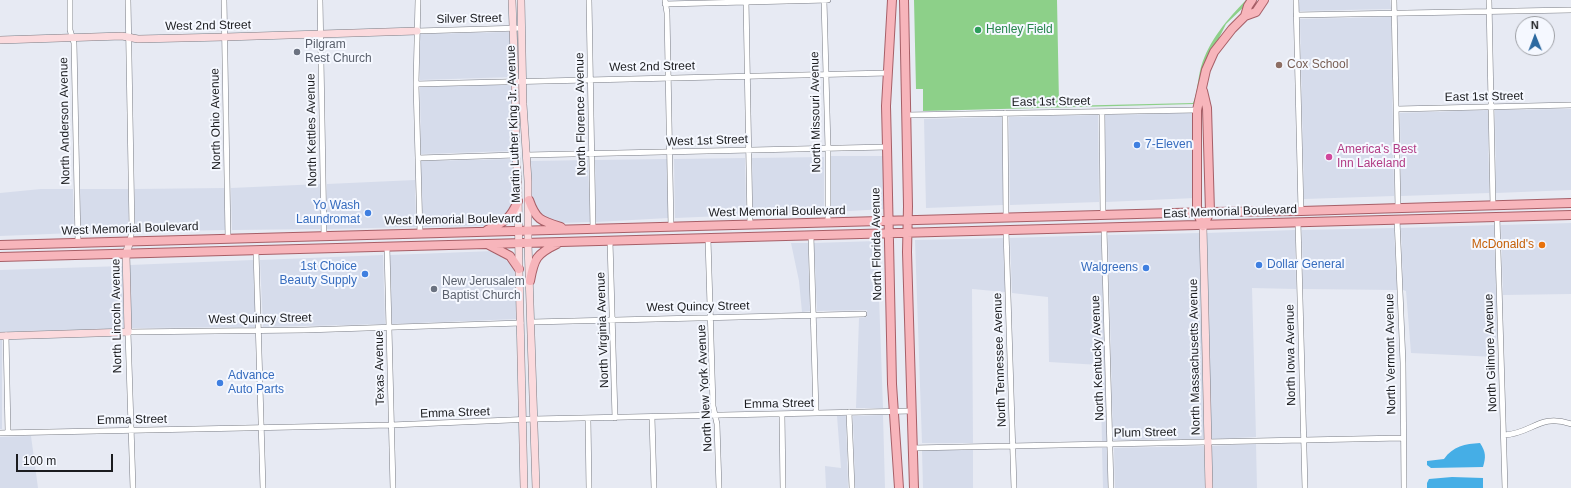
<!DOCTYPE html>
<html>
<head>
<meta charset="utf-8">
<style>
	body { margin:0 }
	#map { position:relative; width:1571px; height:488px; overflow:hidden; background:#e7eaf3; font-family:Helvetica,sans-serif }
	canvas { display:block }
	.north { position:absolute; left:1515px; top:16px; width:40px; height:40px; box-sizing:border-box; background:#f5f8ff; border:1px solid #9ea0a5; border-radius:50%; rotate:359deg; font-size:11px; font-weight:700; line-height:16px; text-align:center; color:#1b1c1f }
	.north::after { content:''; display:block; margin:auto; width:14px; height:18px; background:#2c69a0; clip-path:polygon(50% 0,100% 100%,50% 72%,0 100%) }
	.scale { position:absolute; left:16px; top:454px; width:97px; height:18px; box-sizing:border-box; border:2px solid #1b1c1f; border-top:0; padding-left:5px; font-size:12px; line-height:14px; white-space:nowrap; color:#1b1c1f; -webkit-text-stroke:3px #f5f8ff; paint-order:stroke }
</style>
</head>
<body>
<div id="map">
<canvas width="1571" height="488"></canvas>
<div class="north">N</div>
<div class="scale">100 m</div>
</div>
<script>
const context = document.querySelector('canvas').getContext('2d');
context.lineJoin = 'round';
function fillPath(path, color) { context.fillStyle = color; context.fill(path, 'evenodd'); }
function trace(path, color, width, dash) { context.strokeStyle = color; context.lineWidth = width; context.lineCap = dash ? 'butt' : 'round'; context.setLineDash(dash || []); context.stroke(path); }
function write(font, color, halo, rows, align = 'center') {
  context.font = font + ' Helvetica,sans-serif'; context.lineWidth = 4; context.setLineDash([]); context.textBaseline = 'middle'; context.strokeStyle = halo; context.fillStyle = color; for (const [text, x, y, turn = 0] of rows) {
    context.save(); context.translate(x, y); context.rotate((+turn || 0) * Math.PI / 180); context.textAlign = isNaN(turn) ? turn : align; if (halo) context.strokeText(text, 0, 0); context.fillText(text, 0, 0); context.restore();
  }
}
const built = new Path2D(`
	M1299 0H1390L1391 9 1299 11Z
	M1391 17 1394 196 1304 199 1300 19Z
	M510 32 512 77 420 80V34Z
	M512 84V151L421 154 420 87Z
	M1571 109V190L1496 193 1495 110Z
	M1488 110 1489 193 1401 196 1400 113Z
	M1194 113 1195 198 1106 202 1105 115Z
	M1098 115 1099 202 1010 205 1009 117Z
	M1002 117 1003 205 926 208 924 119Z
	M831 156H884L885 209 831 212Z
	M824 157V212L753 215 752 158Z
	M745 158 746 215 675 218 674 159Z
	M513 159 515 200 505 217 488 226 423 227 421 161Z
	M667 159 668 218 596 222 595 160Z
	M588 160 590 222 560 223 548 220 539 214 532 199 531 161Z
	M415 180 416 227 327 229V184Z
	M320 184V229L232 230 231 188Z
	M224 188 225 230 135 232V189Z
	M41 189H73L74 233 0 236V193Z
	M80 189H128L129 232 81 233Z
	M1571 223V294L1503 295 1501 225Z
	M1494 225 1497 311 1496 357 1411 353 1406 291 1403 290 1401 228Z
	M1394 228 1397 290 1303 289 1302 230Z
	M1295 230 1296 289 1252 288 1256 437 1211 439 1206 233Z
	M1200 233 1204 439 1113 440 1108 235Z
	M1101 235 1107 441H1102L1100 365 1049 362 1048 297 1012 293 1010 238Z
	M1003 238 1005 292 972 289 973 443H922L915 240Z
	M877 241 883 408H856L859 318 867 317V310L817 311 814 243Z
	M791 243H808L810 311 802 312 799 281Z
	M494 251 508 259 515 270 517 319 392 324 390 255Z
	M383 255 385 324 263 327 260 260Z
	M253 260 256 327 131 328 130 265Z
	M123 266 124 328 0 332V270Z
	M0 339H2V429H0Z
	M883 415 885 488H855L853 416Z
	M837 416H846L848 488H826L825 466 841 468Z
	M31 436 38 488H0V437Z
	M1256 444 1257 488H1212L1211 446Z
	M1204 446 1205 488H1115L1114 448Z
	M1102 448H1107L1108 488H1103Z
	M922 450H973V488H923Z`);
const green = new Path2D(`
	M914 0H1057L1059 103 1062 106 1193 103C1197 96 1198 77 1201 67 1209 40 1227 20 1246 0H1251L1226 24 1218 40 1195 104 923 111V89H916Z`);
const water = new Path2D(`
	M1480 443C1486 452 1486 457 1483 467L1431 468 1427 465V461L1444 459C1453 446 1465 444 1480 443Z
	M1452 477 1483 478V488H1427V483L1429 479Z`);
const street = new Path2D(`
	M70 0V30L74 43 78 242
	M128 0 132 229 130 241
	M224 0 228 238
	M320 0 324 236
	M418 0 416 84 420 233
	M589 0 593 229
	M665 0 667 13 671 227
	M746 0 750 224
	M824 0 828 148V223
	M1296 0 1301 211
	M1394 0 1398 208
	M1489 0 1493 206
	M665 4 828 0
	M1296 15 1571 10
	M417 31 522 28
	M416 84 888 73
	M1397 109 1571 105
	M1102 112 1103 214
	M1005 113 1006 217
	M906 115 1197 110
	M527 155 887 147
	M418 158 516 155
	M1497 217 1505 488
	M1397 219 1403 363 1404 488
	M1298 222 1305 488
	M1104 228 1111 488
	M1006 231 1014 488
	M811 236 816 413
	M708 239 713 406 717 424 719 488
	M610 241 615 418
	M387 248 393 488
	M256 251 263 488
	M532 322 864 314
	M6 335 8 432
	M849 412 852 488
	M782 414 783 488
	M652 417 654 488
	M588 419 589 488
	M0 433 391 425 534 419 911 411
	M1504 435C1532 434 1539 413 1571 424
	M913 448 1402 438
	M133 488 128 332 305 330 521 323`);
const secondary = new Path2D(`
	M512 0 515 81 516 155 518 184 519 269 524 488
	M521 0 523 104 528 181V243L536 488
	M0 40 122 36 138 39 225 37 417 31
	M1203 226 1209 488
	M0 336 128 332 126 254 130 241`);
const primary = new Path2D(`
	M892 0 886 106 887 147 892 384 899 488
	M904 0 908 206 907 252 914 488
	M1245 16 1248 6 1252 0
	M529 200C536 220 541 221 561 227
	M1203 226 1197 212V110L1206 70 1214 52 1232 29 1245 16 1256 12 1264 0
	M1203 226 1210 212 1207 108 1203 91
	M487 230C504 222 510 220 518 201
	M0 245 1210 212 1301 211 1571 203
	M489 245 510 256 519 269
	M0 257 1571 215
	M530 281C534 259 536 254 557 244`);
const markers = [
	[978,30,4,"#2e9e5b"],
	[297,52,4,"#6b7280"],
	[1279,65,4,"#8d6e63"],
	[1137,145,4,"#3f7fe0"],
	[1329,157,4,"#d1479c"],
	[368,213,4,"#3f7fe0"],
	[1542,245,4,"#e8710a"],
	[1259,265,4,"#3f7fe0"],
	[1146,268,4,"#3f7fe0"],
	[365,274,4,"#3f7fe0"],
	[434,289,4,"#6b7280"],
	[220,383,4,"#3f7fe0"]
];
const streetNames = [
	["Silver Street",469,19,-1],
	["West 2nd Street",208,26,-1],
	["West 2nd Street",652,67,-1],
	["East 1st Street",1484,97,-1],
	["East 1st Street",1051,102,-1],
	["North Missouri Avenue",816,112,-91],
	["North Florence Avenue",581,114,-91],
	["North Ohio Avenue",216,119,-91],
	["North Anderson Avenue",65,121,-91],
	["Martin Luther King Jr. Avenue",514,124,-92],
	["North Kettles Avenue",312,130,-91],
	["West 1st Street",707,141,-2],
	["West Memorial Boulevard",777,212,-1],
	["East Memorial Boulevard",1230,212,-2],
	["West Memorial Boulevard",453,220,-1],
	["West Memorial Boulevard",130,229,-2],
	["North Florida Avenue",877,244,-91],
	["West Quincy Street",698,307,-1],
	["North Lincoln Avenue",117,316,-91],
	["West Quincy Street",260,319,-1],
	["North Virginia Avenue",603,330,-92],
	["North Gilmore Avenue",1491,353,-92],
	["North Vermont Avenue",1391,354,-91],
	["North Iowa Avenue",1291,355,-91],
	["North Massachusetts Avenue",1195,357,-91],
	["North Kentucky Avenue",1098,358,-92],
	["North Tennessee Avenue",1000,360,-92],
	["Texas Avenue",380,368,-91],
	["North New York Avenue",705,388,-93],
	["Emma Street",779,404,-1],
	["Emma Street",455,413,-2],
	["Emma Street",132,420,-1],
	["Plum Street",1145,433,-1]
];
const leisureNames = [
	["Henley Field",986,30]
];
const worshipNames = [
	["Pilgram",305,45],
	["Rest Church",305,59],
	["New Jerusalem",442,282],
	["Baptist Church",442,296]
];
const educationNames = [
	["Cox School",1287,65]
];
const shopNames = [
	["7-Eleven",1145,145],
	["Yo Wash",360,206,"right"],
	["Laundromat",360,220,"right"],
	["Dollar General",1267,265],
	["1st Choice",357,267,"right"],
	["Beauty Supply",357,281,"right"],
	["Walgreens",1138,268,"right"],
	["Advance",228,376],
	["Auto Parts",228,390]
];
const hotelNames = [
	["America's Best",1337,150],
	["Inn Lakeland",1337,164]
];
const foodNames = [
	["McDonald's",1534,245]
];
fillPath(built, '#d6dceb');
fillPath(green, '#8dd089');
fillPath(water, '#45aee6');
trace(street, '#797c84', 6);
trace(secondary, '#797c84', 8);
trace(primary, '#a75f67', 10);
trace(street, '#fff', 5);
trace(secondary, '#fbdadd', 7);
trace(primary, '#f7b5bb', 8);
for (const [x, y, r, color] of markers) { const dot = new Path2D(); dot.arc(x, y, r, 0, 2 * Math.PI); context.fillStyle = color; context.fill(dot); trace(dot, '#f5f8ff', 1.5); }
write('12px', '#1b1c1f', '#f5f8ff', streetNames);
write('12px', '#27864d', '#f5f8ff', leisureNames, 'left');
write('12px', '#5b616d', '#f5f8ff', worshipNames, 'left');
write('12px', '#785e54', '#f5f8ff', educationNames, 'left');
write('12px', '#366cbe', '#f5f8ff', shopNames, 'left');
write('12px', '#b23c85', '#f5f8ff', hotelNames, 'left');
write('12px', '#c56008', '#f5f8ff', foodNames, 'right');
</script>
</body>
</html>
